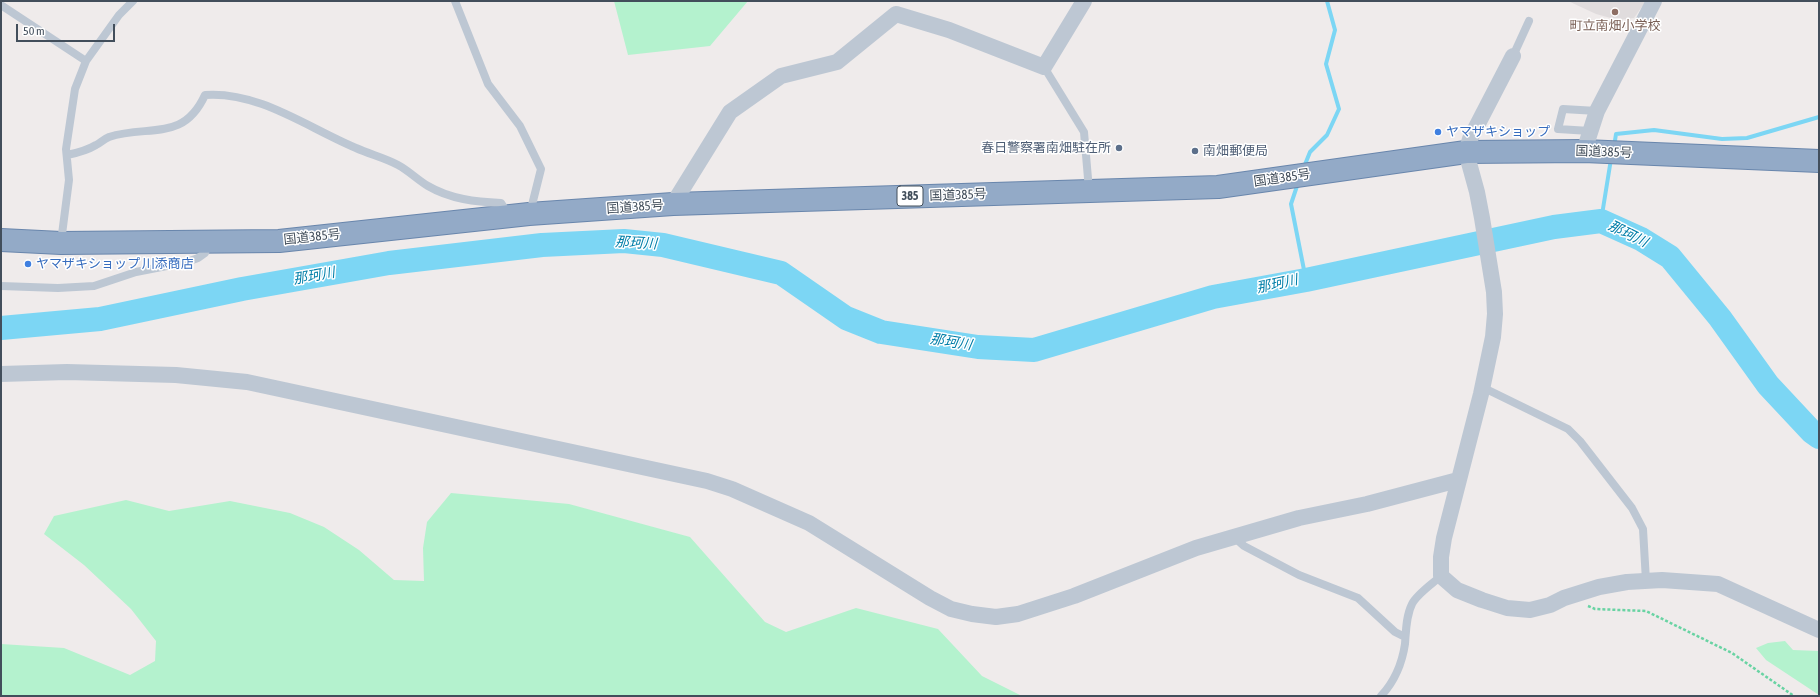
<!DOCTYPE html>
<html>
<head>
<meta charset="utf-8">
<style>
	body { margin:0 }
	#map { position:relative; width:1820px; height:697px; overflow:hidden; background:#efebeb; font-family:"Asap Condensed",sans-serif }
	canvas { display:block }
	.frame { position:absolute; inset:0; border:2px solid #424e5b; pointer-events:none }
	.scale { position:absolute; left:16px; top:24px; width:99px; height:18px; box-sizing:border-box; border:2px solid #424e5b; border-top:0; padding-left:5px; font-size:12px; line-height:14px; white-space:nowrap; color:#424e5b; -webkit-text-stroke:3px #fff; paint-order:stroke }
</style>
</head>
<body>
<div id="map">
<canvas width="1820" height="697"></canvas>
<div class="frame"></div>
<div class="scale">50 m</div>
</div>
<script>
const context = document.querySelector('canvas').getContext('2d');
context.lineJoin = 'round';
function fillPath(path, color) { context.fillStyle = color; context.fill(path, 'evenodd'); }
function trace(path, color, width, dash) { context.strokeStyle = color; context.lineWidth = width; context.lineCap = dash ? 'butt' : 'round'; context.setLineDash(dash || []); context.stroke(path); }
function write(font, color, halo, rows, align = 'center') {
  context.font = font + ' "Asap Condensed","Noto Sans JP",sans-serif'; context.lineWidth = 3; context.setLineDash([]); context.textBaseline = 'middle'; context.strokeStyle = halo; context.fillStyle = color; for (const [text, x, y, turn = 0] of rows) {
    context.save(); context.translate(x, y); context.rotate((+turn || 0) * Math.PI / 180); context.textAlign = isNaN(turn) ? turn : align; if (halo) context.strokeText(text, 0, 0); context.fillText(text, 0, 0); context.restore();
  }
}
const education = new Path2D(`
	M1568 1H1646L1634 18 1618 20 1596 14Z`);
const green = new Path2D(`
	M614 1H748L710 46 628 55Z
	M451 493 569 504 690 537 765 622 786 632 856 608 938 629 982 676 1022 696H1V644L64 648 130 675 155 661 156 641 131 609 84 565 44 534 54 516 126 500 169 511 230 501 290 513 324 527 359 550 394 580 424 581 423 548 427 522Z
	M1785 641 1793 650 1819 651V695L1766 660 1756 648 1768 643Z`);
const stream = new Path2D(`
	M1614 147 1616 134 1654 130 1722 139 1747 138 1819 117
	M1304 167 1310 152 1327 135 1339 109 1326 64 1335 30 1327 1
	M1298 183 1291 204 1306 280
	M1601 221 1611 159`);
const river = new Path2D(`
	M1 328 100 319 242 289 389 263 542 245 624 241 663 245 781 273 846 318 881 332 978 347 1034 350 1213 297 1306 280 1554 227 1601 221 1641 239 1670 257 1720 318 1768 385 1812 432 1819 437`);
const path = new Path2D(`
	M1588 606 1595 609 1646 611 1732 653 1794 696`);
const service = new Path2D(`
	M455 1 488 84 520 126 541 169 530 213
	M1 5 86 61
	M1513 56 1529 21
	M1044 67 1084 132 1089 190
	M1590 131 1558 129 1563 109 1597 111
	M67 155C77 153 86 151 96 145 100 143 104 139 109 137 148 124 183 143 205 95 259 91 308 128 356 148 369 154 385 158 398 165 409 171 418 180 428 186 450 199 476 202 501 203L508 214
	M61 242 69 180 66 149 75 89 86 61 119 15 133 1
	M1 286 58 288 94 286 136 272 187 262 198 258 205 253 207 247 206 244
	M1482 387 1568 429 1580 441 1632 508 1643 529 1646 581
	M1234 537 1244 546 1299 575 1358 598 1395 632 1405 637
	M1381 696C1395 681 1402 664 1405 644 1406 631 1406 616 1412 604 1417 594 1432 584 1441 576`);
const minor = new Path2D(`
	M1513 56 1470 139 1466 152 1477 192 1482 218 1494 292 1495 314 1493 337 1481 394 1444 538 1441 557V576L1457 590 1482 600 1507 608 1530 610 1550 605 1564 598 1599 587 1627 582 1662 580 1718 584 1819 630
	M1584 151 1597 111 1654 1
	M673 204 730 112 781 76 837 62 896 14 949 30 1044 67 1084 1
	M1 374 67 372 176 375 247 382 707 481 732 489 809 523 930 598 951 609 972 614 996 617 1018 614 1074 596 1196 548 1299 518 1367 504 1458 480`);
const trunk = new Path2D(`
	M1 240 61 243 279 241 529 214 673 204 1218 187 1466 152 1584 151 1819 161`);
const markers = [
	[1615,12,4,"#8d6e63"],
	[1438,132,4,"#3f7fe0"],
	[1119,148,4,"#5c6f8a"],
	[1195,151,4,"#5c6f8a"],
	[28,264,4,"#3f7fe0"]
];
const shields = [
	[910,196,26]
];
const shieldNames = [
	["385",910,196]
];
const educationNames = [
	["町立南畑小学校",1615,26]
];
const shopNames = [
	["ヤマザキショップ",1446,132],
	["ヤマザキショップ 川添商店",36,264]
];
const serviceNames = [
	["春日警察署南畑駐在所",1111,148],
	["南畑郵便局",1203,151,"left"]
];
const streetNames = [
	["国道385号",1604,152,2],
	["国道385号",1282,178,-8],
	["国道385号",958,195,-2],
	["国道385号",635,207,-4],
	["国道385号",312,237,-6]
];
const waterNames = [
	["那珂川",1628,234,26],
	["那珂川",636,243,3],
	["那珂川",314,276,-10],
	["那珂川",1277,284,-12],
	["那珂川",951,342,9]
];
fillPath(education, '#e0dcdd');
fillPath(green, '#b4f2ce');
trace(stream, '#7cd6f4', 4);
trace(river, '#7cd6f4', 24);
trace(trunk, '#6986ac', 24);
trace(path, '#69d3a3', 2.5, [3, 2]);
trace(service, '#bdc7d3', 8);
trace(minor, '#bdc7d3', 16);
trace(trunk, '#93aac7', 22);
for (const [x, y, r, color] of markers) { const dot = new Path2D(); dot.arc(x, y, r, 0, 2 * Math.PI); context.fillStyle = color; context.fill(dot); trace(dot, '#fff', 1.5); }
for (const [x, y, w] of shields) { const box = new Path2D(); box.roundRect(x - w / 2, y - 10, w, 20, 3); context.fillStyle = '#fff'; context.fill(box); trace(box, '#424e5b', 1); }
write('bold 12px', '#424e5b', null, shieldNames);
write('13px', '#785e54', '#fff', educationNames);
write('13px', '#366cbe', '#fff', shopNames, 'left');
write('13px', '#4e5e75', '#fff', serviceNames, 'right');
write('13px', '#424e5b', '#fff', streetNames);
write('italic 14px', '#017ea8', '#fff', waterNames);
</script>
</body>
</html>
